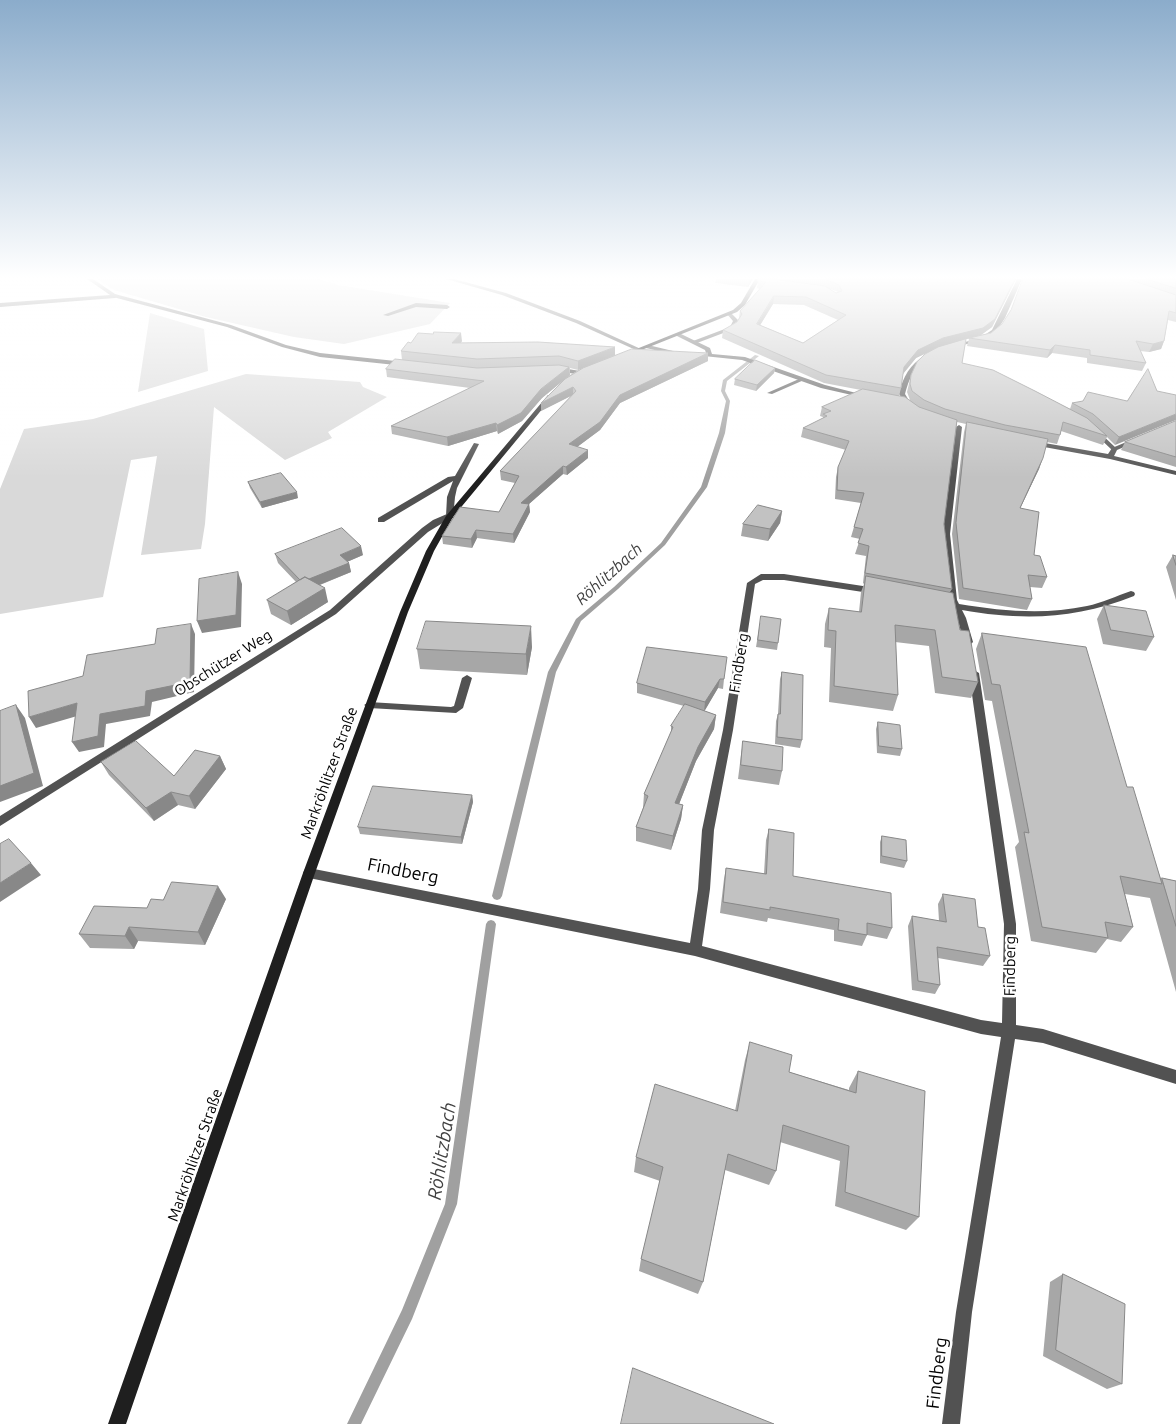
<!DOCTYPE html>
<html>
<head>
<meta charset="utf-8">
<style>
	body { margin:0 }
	canvas { display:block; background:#fff }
</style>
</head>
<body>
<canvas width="1176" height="1424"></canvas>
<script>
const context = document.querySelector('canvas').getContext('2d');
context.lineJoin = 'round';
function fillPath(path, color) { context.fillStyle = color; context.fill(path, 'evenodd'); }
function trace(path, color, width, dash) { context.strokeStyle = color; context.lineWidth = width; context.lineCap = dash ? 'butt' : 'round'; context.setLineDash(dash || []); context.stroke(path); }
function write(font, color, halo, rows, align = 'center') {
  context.font = font + ' Ubuntu,sans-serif'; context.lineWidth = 5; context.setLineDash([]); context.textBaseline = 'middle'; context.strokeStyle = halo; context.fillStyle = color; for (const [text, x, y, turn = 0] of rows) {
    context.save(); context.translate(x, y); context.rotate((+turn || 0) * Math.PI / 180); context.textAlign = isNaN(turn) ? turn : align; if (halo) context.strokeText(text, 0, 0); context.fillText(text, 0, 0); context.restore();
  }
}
const green = new Path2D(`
	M97 279H318L338 285 450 303 430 324 344 344 294 337 206 317 114 290Z
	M150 313 204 329 208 371 138 392Z
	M246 374 360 382 363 387 387 397 328 432 332 438 285 460 214 407 205 524 201 549 141 555 157 456 131 460 103 597 0 614V489L24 429 93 419Z`);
const stream = new Path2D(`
	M755 355 759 356 727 381 725 391 730 401 725 433 707 487 665 545 618 589 581 621 556 672 502 896 500 899 497 900 494 899 492 896 548 672 576 619 614 587 661 543 701 487 719 433 726 401 721 391 723 380Z
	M491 920 494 921 496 924 457 1204 412 1319 361 1424H347L402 1310 445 1204 486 924 488 921Z`);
const lane = new Path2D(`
	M87 279H93L118 296 115 298 0 307V303L110 295Z
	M416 303 447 305 450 307 447 309 416 307 388 316 383 315Z
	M730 312 739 321 734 329 697 343H693V341L730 327 733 321 727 314Z
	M799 379 804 380 772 394 767 393Z
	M1093 430H1097L1116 448V450H1112L1093 432Z
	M474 443 479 444 457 488 455 497 453 518H450L446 516 447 497 453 481 384 522H378V518L448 477 455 476Z
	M467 675 472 678 463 708 456 713 369 708 364 705 369 702 451 707 454 706 462 678Z`);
const street = new Path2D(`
	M446 279H454L506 293 580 321 643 350 638 351 576 323 502 295Z
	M1017 279H1022L1005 318 996 332 984 340 950 348V346L980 338 992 330Z
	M115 294 231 325 286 345 320 353 405 362 408 364 405 366 320 357 282 347 227 327 113 297Z
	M677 334H681L710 348 712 354 745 357 825 385 868 396 865 398 821 388 742 360 694 355V353H706L705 350 677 336Z
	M648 345 673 351 674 352 671 354 646 348V346Z
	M925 355 930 356C914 371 911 372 905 394L913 407 908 408 899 394C903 376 910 365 925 355Z
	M556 367 580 371 583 373 580 375 554 370 553 369Z
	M959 425 962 427 950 534 957 600 959 604C1001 611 1045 615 1087 606 1102 603 1116 596 1131 591L1134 592 1135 594 1134 596C1076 619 1024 621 962 610L966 618 973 642 971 644H965C959 631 960 614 948 605L950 603 942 534 956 427Z
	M1136 438 1139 440 1138 441 1117 450 1114 456 1176 471V475L1110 459 1033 445 1030 443 1033 441 1108 454 1112 448Z
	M447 514H450L454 516 428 532 336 614 0 826V816L330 610 422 528 433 520Z
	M761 574H784L876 588 880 591 876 594 784 580H763L755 584 733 730 714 830 710 889 702 946 981 1020 1002 1023 1004 924 969 673 974 670 979 673 1016 924V1025L1043 1029 1176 1070V1084L1043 1043 1015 1039 972 1312 960 1424H942L956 1312 1001 1037 981 1034 695 956 309 878 305 877 303 873 305 869 309 868 690 943 698 889 702 830 723 730 747 583Z`);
const secondary = new Path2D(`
	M755 279H760L745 305 737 312 629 355 624 354 733 310 741 303Z
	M548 395 553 396 453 517 434 551 408 612 315 873 126 1424H108L303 873 400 612 426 551 446 516Z`);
const wall = new Path2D(`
	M716 279H753L748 287 715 283Z
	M759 279H1016L992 327 981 335 991 333 1002 324 1011 310 1023 279H1176V322L1168 320 1164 341 1161 349 1149 352 1140 351 1146 363 1142 371 1087 363V358L1052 353 1047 358 967 346 969 339H966L962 363 1070 409 1072 403 1127 401 1157 391 1115 445 1107 437 1103 445 1061 431 1060 435 1057 444 1047 442 1039 469 1020 508 1034 555 1047 577 1042 588 1030 587 1032 599 1027 610 959 599 952 534 964 432 966 424 957 422 944 524 952 589 950 592 960 630 978 682 971 698 935 693 929 646 895 642 898 695 893 711 829 702 831 648 824 647 825 624 829 608 859 612 861 592 864 584 863 583 866 556 855 554 860 539 851 537 861 503 835 499 836 477 838 467 846 450 801 437 803 428 823 419V417L820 416 822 407 861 390 824 383 722 338 723 330 737 322 739 318 740 311 760 289 757 288 758 281ZM828 288 838 292V293H836ZM773 304 804 305 838 320 803 343 760 325ZM937 348 911 375 907 392 910 400 899 396 901 388 903 374 916 358Z
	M462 341 461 343 615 355 708 353V361L620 403 600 430 577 447 588 458 567 475 563 474 529 504 530 512 514 543 477 538 472 548 443 544 442 536 499 512 515 483 501 480 500 471 572 395 541 411V403L565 379 542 398 522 421 498 434 497 431 448 446 392 434 391 426 470 388 387 377 386 369 402 360 401 351ZM570 368 578 370 582 368 565 378 570 375Z
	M775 368 774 373 756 391 734 385 735 379Z
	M1176 421V467L1121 450 1125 442Z
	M248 482 298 498 262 508 250 488Z
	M782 511 780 523 768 541 741 536 743 524Z
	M275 554 363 555 347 562 349 563 351 572 320 585 328 602 291 625 271 614 267 600 296 582 278 563Z
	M1173 555 1176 556V600L1166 567Z
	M1104 605 1154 637 1146 651 1103 644 1097 619Z
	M760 623 778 643 777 650 756 647Z
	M982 633 1127 787 1161 879 1162 878 1176 881V992L1150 898 1125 894 1133 927 1121 942 1107 939 1096 953 1031 941 1015 847 1019 842 992 701 985 700 976 649Z
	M532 647 527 675 420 669 417 649Z
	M647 647 724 679 723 689 718 688 704 711 716 715 714 729 696 761 679 804 683 805 681 819 671 850 636 841V827L643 808 644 794 671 733V726L684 706 637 693V683Z
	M782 672 802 740 800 748 775 744 776 721 778 714 780 679Z
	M878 722 902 749 900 756 877 753 876 729Z
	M743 741 782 771 779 785 738 779 741 755Z
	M220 756 226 769 195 809 178 805 154 821 109 775 101 762 174 776Z
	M472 795 473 802 462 844 360 834 358 827Z
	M769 829 793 876 892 928 887 939 867 935 862 946 834 941V930L768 918 767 922 720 913 724 879 726 868 764 874 766 840Z
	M882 836 907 861 904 868 880 863V842Z
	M943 894 978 927 990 956 983 966 938 958 940 985 935 994 912 990 908 926 912 916 939 921 938 904Z
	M226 899 205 945 138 941 134 949 90 948 79 934 147 908 163 900Z
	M750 1042 789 1072 849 1090V1088L858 1071 919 1217 906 1230 835 1206 840 1161 780 1142 776 1171 769 1185 725 1170 703 1282 698 1294 639 1271 641 1259 660 1181 634 1172 636 1157 735 1111 745 1060Z
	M1063 1274 1122 1384 1107 1389 1043 1356 1050 1282Z`);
const shadedWall = new Path2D(`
	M749 279H753L748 287 749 280Z
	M1015 279H1016L992 327 981 335 941 346 916 358 902 375 904 367 918 350 943 338Z
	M774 296 773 304 756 332 757 324Z
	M461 333 462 341 453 352 452 343Z
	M1164 341 1161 349 1149 352 1153 344Z
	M1055 345 1052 353 1047 358 1050 350Z
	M615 347V355L578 370V361Z
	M708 353V361L620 403 600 430 569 453V444L620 395Z
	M569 367 570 375 542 398 522 421 498 434 497 425Z
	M775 368 774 373 756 391 757 385Z
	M573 387V395L541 411V403Z
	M1176 414V420L1115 445 1119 437Z
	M496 423 497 431 448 446 447 437Z
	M588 450V458L567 475 566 467Z
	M1043 458 1039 469 1015 519 1020 508Z
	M563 466V474L529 504 530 512 514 543 513 534 521 503Z
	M297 492 298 498 262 508 260 502Z
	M782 511 780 523 768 541 770 529Z
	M476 530 477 538 472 548 471 539Z
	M361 546 363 555 342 564 340 555Z
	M349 563 351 572 304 591 301 582Z
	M238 572 242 584 241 627 202 633 197 621Z
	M325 588 328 602 291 625 287 611Z
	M191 624 195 634 194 692 152 702 150 716 106 724 104 747 79 752 72 742 100 714 146 691Z
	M531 626 532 647 527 675 526 654Z
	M720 679 718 688 704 712 705 702Z
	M77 703 84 714 36 728 29 717Z
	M16 705 25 718 43 786 0 802V786Z
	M716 715 714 729 696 761 674 817 675 803 698 747Z
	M220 756 226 769 195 809 189 796Z
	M171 792 178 805 154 821 146 808Z
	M472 795 473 802 462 844 461 837Z
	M683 805 681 819 671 850 673 836Z
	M31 863 41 875 0 902V883Z
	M218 886 226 899 205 945 198 932Z
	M129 927 138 941 134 949 125 936Z`);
const building = new Path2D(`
	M759 279H774L825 286 836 293 842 291 839 285 827 280 823 279H1015L995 319 983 328 943 338 918 350 904 367 901 388 826 375 723 330 737 322 742 314 740 311 766 282 758 281ZM774 296 806 297 846 315 803 343 757 324Z
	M1023 279H1128L1176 295V313L1169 311 1164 341 1153 344 1136 341 1146 363 1090 355V350L1055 345 1050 350 969 338 991 333 1002 324 1011 310Z
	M1147 279H1176V288Z
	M434 332 461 333 452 343 538 342 615 347 578 361 559 356 477 359 401 351 408 342 411 343 418 333 433 334Z
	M966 339 962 363 993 370 1035 391 1087 418 1107 436 1063 422 1060 435 1005 425 945 409 924 400 912 391 910 384 911 375 917 362 925 354 938 347Z
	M632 349 708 353 620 395 600 422 569 444 588 450 566 467 563 466 521 503 529 504 513 534 476 530 471 539 442 536 460 507 499 512 519 476 500 471 576 391 573 387 541 403 565 379 583 368Z
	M395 359 477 368 559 365 569 367 541 389 521 413 497 425 496 423 447 437 391 426 484 381 386 369Z
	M755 360 775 368 757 385 735 379Z
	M1148 369 1157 391 1176 395V414L1119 437 1093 414 1072 403 1083 401 1088 392 1127 401Z
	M863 389 905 397 919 407 957 420 944 524 952 589 865 573 869 546 858 543 863 529 854 527 864 493 837 490 838 467 849 441 803 428 827 416 823 414 831 411 822 407Z
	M1176 421V457L1125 442Z
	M967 422 1048 439 1043 458 1020 508 1039 512 1034 555 1040 556 1047 577 1028 575 1032 599 963 588 956 523Z
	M281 473 297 492 260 502 248 482Z
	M758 505 782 511 770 529 743 524Z
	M342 528 361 546 340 555 349 563 309 579 305 577 300 580 275 554Z
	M1173 555 1176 556V565Z
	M238 572 236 615 197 621 199 579Z
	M866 576 953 593 960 630 969 631 978 682 942 677 935 630 895 625 898 695 834 686 836 631 828 630 829 608 861 612Z
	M305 577 325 588 287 611 267 600Z
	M1104 605 1146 611 1154 637 1111 630Z
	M761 616 781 619 778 643 758 640Z
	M426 621 531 626 526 654 417 649Z
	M191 624 190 682 146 691 145 706 100 714 98 736 72 742 77 703 29 717 28 691 83 676 87 655 155 644 157 629Z
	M982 633 1086 647 1127 787H1133L1162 884 1120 876 1133 927 1105 922 1108 938 1042 927 1024 832 1029 833 1000 685 992 684Z
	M647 647 727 657 724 679H720L705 702 637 683Z
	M782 672 803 675 802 740 777 737 778 714H780Z
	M685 704 716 715 698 747 675 803 683 805 673 836 636 827 648 796 644 794 673 727 671 726Z
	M16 705 34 773 0 786V711Z
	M878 722 900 725 902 749 879 746Z
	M136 741 174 776 195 750 220 756 189 796 171 792 146 808 101 762Z
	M743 741 783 747 782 771 741 765Z
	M373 786 472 795 461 837 358 827Z
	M769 829 794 833 793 876 891 893 892 928 867 923V935L838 930 839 919 770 907V910L723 902 726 868 766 874Z
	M882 836 906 840 907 861 882 856Z
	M9 839 31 863 0 883V844Z
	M1162 878 1176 881V926Z
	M172 882 218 886 198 932 129 927 125 936 79 934 94 906 147 908 151 899 163 900Z
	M943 894 975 899 978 927 985 928 990 956 937 947 940 985 918 981 912 916 946 922Z
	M750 1042 792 1055 789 1072 856 1093 858 1071 925 1091 919 1217 845 1192 849 1146 783 1125 776 1171 728 1154 703 1282 641 1259 663 1167 636 1157 655 1084 737 1111Z
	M1063 1274 1125 1304 1122 1384 1056 1350Z
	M633 1368 774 1424H621Z`);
const streetNames = [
	["Obschützer Weg",223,663,-32],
	["Findberg",739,663,-81],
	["Markröhlitzer Straße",329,773,-70],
	["Findberg",1010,966,-89],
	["Markröhlitzer Straße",195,1155,-71]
];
const waterNames = [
	["Röhlitzbach",609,574,-42]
];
const nearStreetnames = [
	["Findberg",403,871,11],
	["Findberg",937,1373,-83]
];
const nearWaternames = [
	["Röhlitzbach",442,1151,-81]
];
fillPath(green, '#d9d9d9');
fillPath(stream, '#a0a0a0');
fillPath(lane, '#525252');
fillPath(street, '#525252');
fillPath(secondary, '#1f1f1f');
fillPath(wall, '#a7a7a7');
fillPath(shadedWall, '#888');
fillPath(building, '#c2c2c2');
trace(building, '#888', 1);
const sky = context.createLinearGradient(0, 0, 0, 478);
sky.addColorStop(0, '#8baccb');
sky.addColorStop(0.58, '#fff');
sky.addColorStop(1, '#ffffff00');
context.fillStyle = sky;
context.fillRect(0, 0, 1176, 478);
write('15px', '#000', '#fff', streetNames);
write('italic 16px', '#414141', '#fff', waterNames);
write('18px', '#000', '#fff', nearStreetnames);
write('italic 19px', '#414141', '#fff', nearWaternames);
</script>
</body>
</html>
